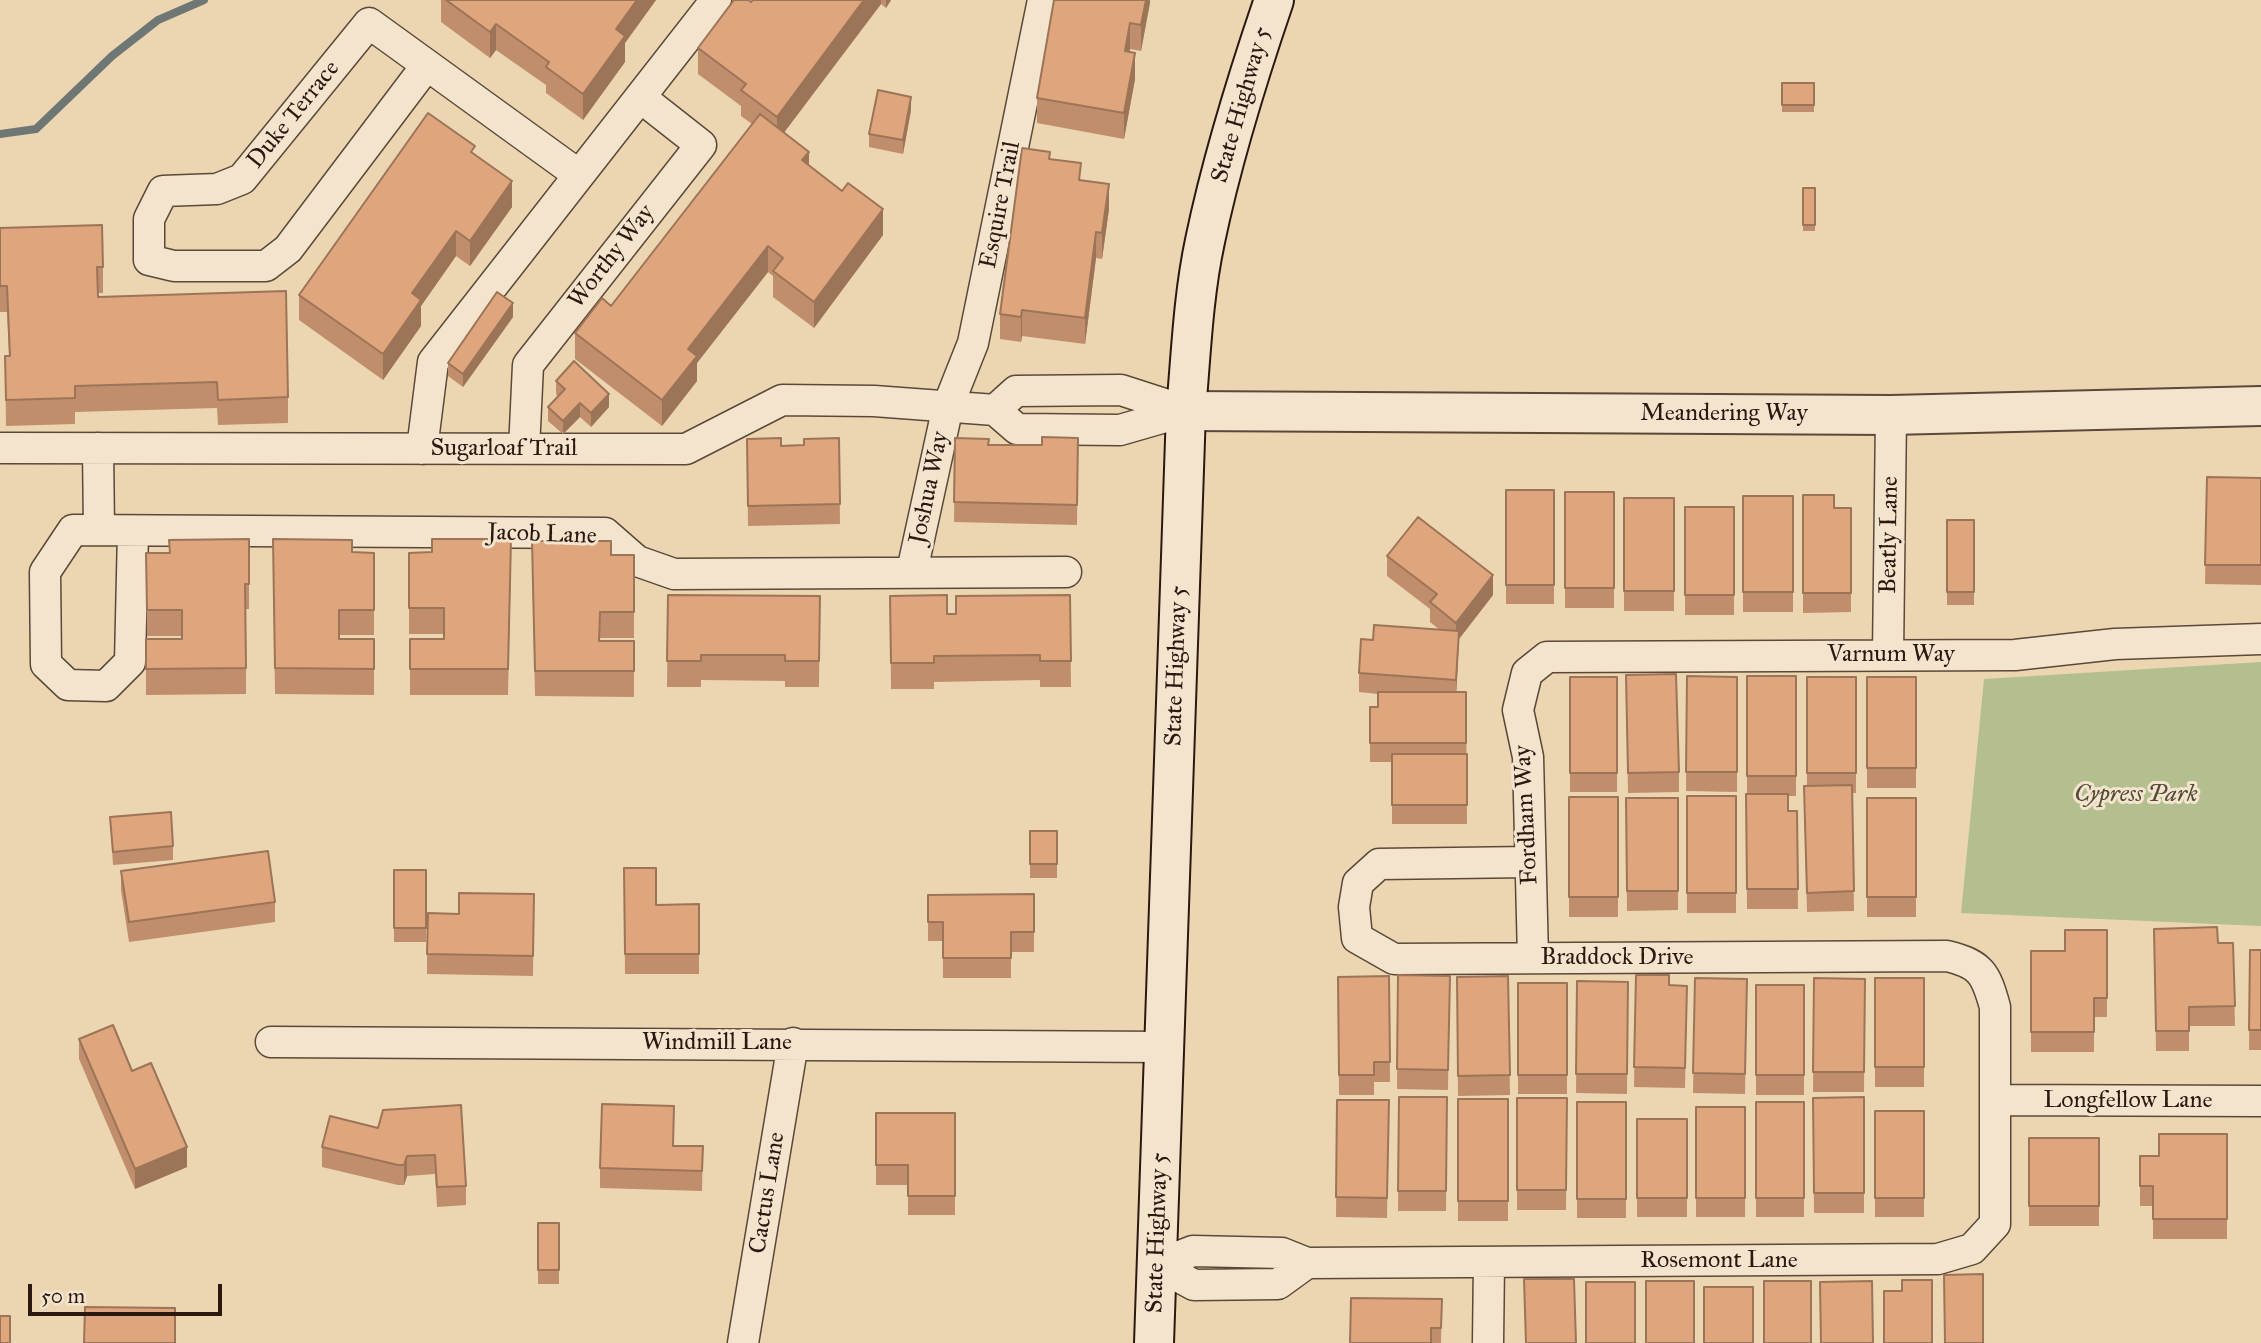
<!DOCTYPE html>
<html>
<head>
<meta charset="utf-8">
<style>
	body { margin:0 }
	#map { position:relative; width:2261px; height:1343px; overflow:hidden; background:#ecd6b2; font-family:"IM FELL Great Primer",serif }
	canvas { display:block }
	.scale { position:absolute; left:28px; top:1284px; width:194px; height:32px; box-sizing:border-box; border:4px solid #2b1811; border-top:0; padding-left:9px; font-size:21px; line-height:24px; white-space:nowrap; color:#2b1811; -webkit-text-stroke:5px #f3e4cd; paint-order:stroke }
</style>
</head>
<body>
<div id="map">
<canvas width="2261" height="1343"></canvas>
<div class="scale">50 m</div>
</div>
<script>
const context = document.querySelector('canvas').getContext('2d');
context.lineJoin = 'round';
function fillPath(path, color) { context.fillStyle = color; context.fill(path, 'evenodd'); }
function trace(path, color, width, dash) { context.strokeStyle = color; context.lineWidth = width; context.lineCap = dash ? 'butt' : 'round'; context.setLineDash(dash || []); context.stroke(path); }
function write(font, color, halo, rows, align = 'center') {
  context.font = font + ' "IM FELL Great Primer",serif'; context.lineWidth = 6; context.setLineDash([]); context.textBaseline = 'middle'; context.strokeStyle = halo; context.fillStyle = color; for (const [text, x, y, turn = 0] of rows) {
    context.save(); context.translate(x, y); context.rotate((+turn || 0) * Math.PI / 180); context.textAlign = isNaN(turn) ? turn : align; if (halo) context.strokeText(text, 0, 0); context.fillText(text, 0, 0); context.restore();
  }
}
const green = new Path2D(`
	M2261 662V926L1961 913 1984 679Z`);
const stream = new Path2D(`
	M0 134 36 129 112 56 158 20 204 0`);
const minor = new Path2D(`
	M427 65 288 249 266 266H174L149 260V219L163 191 217 189 242 179 369 23 579 175
	M995 410 1016 391 1121 390 1186 411
	M0 448 686 449 782 400 874 401 995 410 1017 429 1120 430 1186 411
	M98 448 99 530
	M422 449 433 362 716 0
	M524 449 528 365 701 145 640 97
	M133 531 130 662 106 686 68 685 46 664 45 572 73 530 605 533 637 561 674 574 1066 572
	M912 571 948 406 973 343 1043 0
	M1888 655 1891 415
	M1533 958 1528 757 1518 710 1527 673 1547 657 2015 655 2115 644 2261 639
	M271 1042 1164 1047
	M1995 1100 2261 1101
	M1157 1265 1193 1251 1282 1253 1307 1263 1938 1259 1972 1249 1995 1224V1007C1986 974 1981 964 1947 956L1394 959 1357 938 1354 907 1358 883 1379 864 1529 862
	M1157 1265 1194 1285 1278 1284 1307 1263
	M743 1343 793 1043
	M1488 1343 1489 1262`);
const tertiary = new Path2D(`
	M1186 411 1891 415 2261 406`);
const secondary = new Path2D(`
	M1154 1343 1186 411C1191 355 1193 297 1205 241 1222 159 1247 79 1274 0`);
const wall = new Path2D(`
	M441 0H656L625 43V62L583 120 546 93V85L496 50 490 58 441 22Z
	M753 0H891L886 8 881 4 784 132 809 166 883 235 814 328 773 297V276L768 272 697 363V381L662 426 575 359V333L611 306 752 124 741 116V106L698 74V48Z
	M1150 0 1141 51 1130 49 1129 52 1135 79 1124 139 1037 123V98Z
	M1782 83H1814V112H1782Z
	M911 110 903 154 869 147V134Z
	M475 155 512 207 470 266 456 256 421 306V326L383 380 299 320V295Z
	M1050 159 1081 180 1109 209 1102 259 1096 258 1085 344 1022 336 1021 342 1000 339V314Z
	M1803 188H1815V231H1803Z
	M0 228 103 267V293H98V297L288 397V423L218 425 217 408 75 412V424L6 426 5 356H9L7 312H0Z
	M513 317 463 387 448 376V363Z
	M556 381 609 407 591 427 580 417 563 434 548 421V407L558 396 556 394Z
	M839 438 840 524 748 526 747 439 781 446 804 445Z
	M955 438 989 445H1042L1078 438 1077 525 954 522Z
	M2207 477 2261 478V585L2205 584Z
	M1506 490H1554V604H1506Z
	M1565 492H1614V608H1565Z
	M1803 495 1834 508H1851V612L1803 613Z
	M1743 496H1793V612H1743Z
	M1624 498H1674V611H1624Z
	M1685 507H1734V615H1685Z
	M1947 520H1974V605H1947Z
	M249 539V609H246V694L146 695V639H182V636H147L146 553H169Z
	M352 552 374 553V635H339V639H374V695L275 694 273 565Z
	M409 553 511 565 508 695H410V639H444V634H409Z
	M611 555H634V638H600V641H634V697L535 696 532 567Z
	M1387 556 1493 595 1459 639 1456 692H1466L1467 824H1392V762H1370V707H1378V694L1359 692V673L1373 640 1440 630 1430 622V609L1387 576Z
	M668 595 820 596 819 687H785V681L701 680V687H667Z
	M1070 595 1071 687H1040V680L934 682V689H891L890 596 947 614H956Z
	M1687 676 1737 677V792L1686 791Z
	M1747 676H1796V796H1788V811H1797L1798 909H1747L1746 794H1747Z
	M1570 677H1617V792H1570Z
	M1807 677H1856V793H1852L1854 911 1807 912 1804 806V786H1807Z
	M1867 677H1916V788H1867Z
	M1626 695 1679 772V792L1628 793Z
	M1687 796H1736V913H1687Z
	M1569 797H1618V917H1569Z
	M1626 798H1678V910L1627 911Z
	M1867 798H1916V917H1867Z
	M110 817 173 846V860L113 865Z
	M1030 831H1057V878H1030Z
	M624 868 656 905 699 904V974H625Z
	M394 870H426V942H394Z
	M121 871 275 902V922L129 942 121 890Z
	M534 894 533 976 427 974V954Z
	M1034 894V952H1011V978H943V941H928V895Z
	M2154 929 2218 943H2233L2235 1026H2189V1051H2156Z
	M2107 930V1017H2094V1052H2031V951H2065Z
	M2250 950H2261V1050H2249Z
	M1398 975 1450 976 1448 1090 1397 1089Z
	M1636 975 1669 985 1687 986 1685 1088 1634 1087Z
	M1389 976 1390 1082H1374V1095H1339L1338 977Z
	M1508 976 1510 1095 1458 1096 1457 977Z
	M1695 978 1747 979 1745 1094 1693 1093Z
	M1814 978 1865 979 1864 1092H1813Z
	M1875 978H1924V1087H1875Z
	M1577 981 1628 982 1627 1094 1576 1093Z
	M1518 983H1567V1094H1518Z
	M1756 985H1804V1095H1756Z
	M79 1039 132 1071 187 1167 135 1189 79 1059Z
	M1399 1097H1447L1446 1211H1398Z
	M1864 1097V1213H1814L1813 1098Z
	M1517 1098H1567L1566 1210H1517Z
	M1458 1099H1508V1221H1458Z
	M1337 1100H1389L1387 1218 1336 1217Z
	M1577 1102H1626V1218H1577Z
	M1756 1102H1804V1217H1756Z
	M461 1105 466 1186V1205L437 1207 435 1174 407 1176 404 1185H398L322 1167V1147L378 1128Z
	M1696 1107H1745V1217H1696Z
	M1875 1111H1924V1217H1875Z
	M876 1113H955V1215H908V1185H876Z
	M1637 1119H1687V1217H1637Z
	M2227 1134V1239H2153V1206H2140V1156H2159Z
	M2029 1138H2099V1226H2029Z
	M703 1146 702 1191 600 1188V1168Z
	M538 1223H559V1284H538Z
	M1442 1299 1441 1343H1350Z`);
const shadedWall = new Path2D(`
	M637 0H656L625 43V62L583 120V94L616 29Z
	M864 0H881V4L777 142V117Z
	M886 0H891L886 8Z
	M1146 0H1150V3L1141 51V25Z
	M1130 23V49L1125 77V51Z
	M496 24V50L490 58V32Z
	M1135 53V79L1124 139V113Z
	M911 97V110L903 154V140Z
	M809 152V177L802 160Z
	M512 181V207L470 266V241Z
	M1109 184V209L1102 259V233Z
	M883 209V235L814 328V302Z
	M456 231V256L421 306V326L383 380V354L412 293Z
	M1096 232V258L1085 344V318Z
	M768 246V272L697 363V381L662 426V400L688 349Z
	M513 303V317L463 387V374Z
	M1022 310V336L1021 342V317Z
	M609 394V407L591 427V413Z
	M580 403V417L563 434V421Z
	M1493 575V595L1459 639 1456 699V623Z
	M187 1147V1167L135 1189V1169Z
	M407 1156V1176L404 1185V1165Z`);
const building = new Path2D(`
	M446 0H637L616 29 625 36 583 94 546 67 549 62 496 24 490 32Z
	M734 0H748L751 2 753 0H864L777 117 741 90 746 84 698 48Z
	M1054 0H1146L1141 25 1130 23 1125 51 1135 53 1124 113 1037 98Z
	M1782 83H1814V105H1782Z
	M878 90 911 97 903 140 869 134Z
	M428 113 475 146 471 152 512 181 470 241 456 231 412 293 421 300 383 354 299 295Z
	M760 114 809 152 802 160 842 191 848 183 883 209 814 302 773 271 783 258 768 246 688 349 697 356 662 400 575 333 602 298 611 306Z
	M1022 148 1050 152 1049 159 1081 163 1079 180 1109 184 1102 233 1096 232 1085 318 1022 310 1021 317 1000 314Z
	M1803 188H1815V225H1803Z
	M102 225 103 267H97L98 297 286 291 288 397 218 400 217 382 75 386V398L6 400 5 356H10L7 286H0V228Z
	M497 292 513 303 463 374 448 363Z
	M574 361 609 394 591 413 580 403 563 421 548 407 565 389 556 381Z
	M1042 437 1078 438 1077 505 954 502 955 438 989 439 988 445H1042Z
	M781 438V446L804 445V439L839 438 840 504 748 506 747 439Z
	M2207 477 2261 478V565H2205Z
	M1506 490H1554V585H1506Z
	M1565 492H1614V588H1565Z
	M1803 495H1834V508H1851V593H1803Z
	M1743 496H1793V592H1743Z
	M1624 498H1674V591H1624Z
	M1685 507H1734V595H1685Z
	M1418 517 1493 575 1456 623 1430 602 1437 594 1387 556Z
	M1947 520H1974V592H1947Z
	M249 539V584H245L246 668 146 669V639H182V610H147L146 553H170L169 540Z
	M273 539 352 540V552L374 553V610H339V639H374V669L275 668Z
	M432 539H511L508 669H410V639H444V608H409V553L432 552Z
	M532 541H611V555H634V612H600L599 641H634V671H535Z
	M668 595 820 596 819 661H785V655H701V661H667Z
	M947 595V614H956V596L1070 595 1071 661H1040V655L934 656V663H891L890 596Z
	M1374 625 1459 631 1456 680 1359 673 1361 639 1373 640Z
	M1676 674 1679 772 1628 773 1626 675Z
	M1687 676 1737 677V772H1686Z
	M1747 676H1796V776H1747Z
	M1570 677H1617V773H1570Z
	M1807 677H1856V773H1807Z
	M1867 677H1916V768H1867Z
	M1378 692H1466V743H1370V707H1378Z
	M1392 754H1467V805H1392Z
	M1852 785 1854 891 1807 893 1804 786Z
	M1746 794H1788V811H1797L1798 889H1747Z
	M1687 796H1736V893H1687Z
	M1569 797H1618V897H1569Z
	M1626 798H1678V891H1627Z
	M1867 798H1916V897H1867Z
	M171 812 173 846 113 852 110 817Z
	M1030 831H1057V864H1030Z
	M268 851 275 902 129 922 121 871Z
	M624 868H656V905L699 904V954H625Z
	M394 870H426V928H394Z
	M459 893 534 894 533 956 427 954 428 913 459 914Z
	M1034 894V932H1011V958H943V922H928V895Z
	M2217 927 2218 943H2233L2235 1006 2189 1007V1031H2156L2154 929Z
	M2065 930H2107V998H2094V1032H2031V951H2065Z
	M2250 950H2261V1030H2249Z
	M1398 975 1450 976 1448 1070 1397 1069Z
	M1636 975H1669V985L1687 986 1685 1068 1634 1067Z
	M1389 976 1390 1062H1374V1075H1339L1338 977Z
	M1508 976 1510 1075 1458 1076 1457 977Z
	M1695 978 1747 979 1745 1074 1693 1073Z
	M1814 978 1865 979 1864 1072H1813Z
	M1875 978H1924V1067H1875Z
	M1577 981 1628 982 1627 1074H1576Z
	M1518 983H1567V1075H1518Z
	M1756 985H1804V1075H1756Z
	M113 1025 132 1071 151 1063 187 1147 135 1169 79 1039Z
	M1399 1097H1447L1446 1191H1398Z
	M1864 1097V1193H1814L1813 1098Z
	M1517 1098H1567L1566 1190H1517Z
	M1458 1099H1508V1201H1458Z
	M1337 1100H1389L1387 1198 1336 1197Z
	M1577 1102H1626V1199H1577Z
	M1756 1102H1804V1198H1756Z
	M602 1104 674 1106 673 1146H703L702 1171 600 1168Z
	M461 1105 466 1186 437 1187 435 1155 407 1156 404 1165H398L322 1147 330 1116 378 1128 383 1110Z
	M1696 1107H1745V1198H1696Z
	M1875 1111H1924V1198H1875Z
	M876 1113H955V1196H908V1165H876Z
	M1637 1119H1687V1198H1637Z
	M2159 1134H2227V1219H2153V1186H2140V1156H2159Z
	M2029 1138H2099V1206H2029Z
	M538 1223H559V1270H538Z
	M1983 1274V1343H1945L1944 1275Z
	M1524 1279H1574L1576 1343H1526Z
	M1902 1280H1932V1343H1884V1291H1902Z
	M1646 1281H1694V1343H1646Z
	M1764 1281H1811V1343H1764Z
	M1872 1281 1873 1343H1821L1820 1282Z
	M1586 1282H1635V1343H1586Z
	M1704 1287H1753V1343H1704Z
	M1351 1298 1442 1299 1441 1328H1431V1343H1350Z
	M85 1307 175 1308V1343H84Z
	M0 1316H10V1343H0Z`);
const streetNames = [
	["State Highway 5",1242,105,-74],
	["Duke Terrace",294,115,-51],
	["Esquire Trail",1001,205,-79],
	["Worthy Way",612,257,-52],
	["Meandering Way",1724,414],
	["Sugarloaf Trail",504,449],
	["Joshua Way",930,488,-78],
	["Jacob Lane",542,535,2],
	["Beatly Lane",1890,535,-89],
	["Varnum Way",1891,655],
	["State Highway 5",1177,666,-88],
	["Fordham Way",1527,815,-93],
	["Braddock Drive",1617,958],
	["Windmill Lane",717,1043],
	["Longfellow Lane",2128,1101],
	["Cactus Lane",768,1193,-81],
	["State Highway 5",1158,1233,-88],
	["Rosemont Lane",1719,1261]
];
const parkNames = [
	["Cypress Park",2136,795]
];
fillPath(green, '#b3bf8f');
trace(stream, '#6f7775', 8);
trace(minor, '#5b4839', 33);
trace(tertiary, '#5b4839', 42);
trace(secondary, '#2b1811', 42);
trace(minor, '#f3e4cd', 30);
trace(tertiary, '#f3e4cd', 38);
trace(secondary, '#f3e4cd', 38);
fillPath(wall, '#c08e6c');
fillPath(shadedWall, '#9c7458');
fillPath(building, '#dfa57d');
trace(building, '#9c7458', 2);
write('24px', '#2b1811', '#f3e4cd', streetNames);
write('italic 24px', '#544a37', '#f3e4cd', parkNames);
</script>
</body>
</html>
